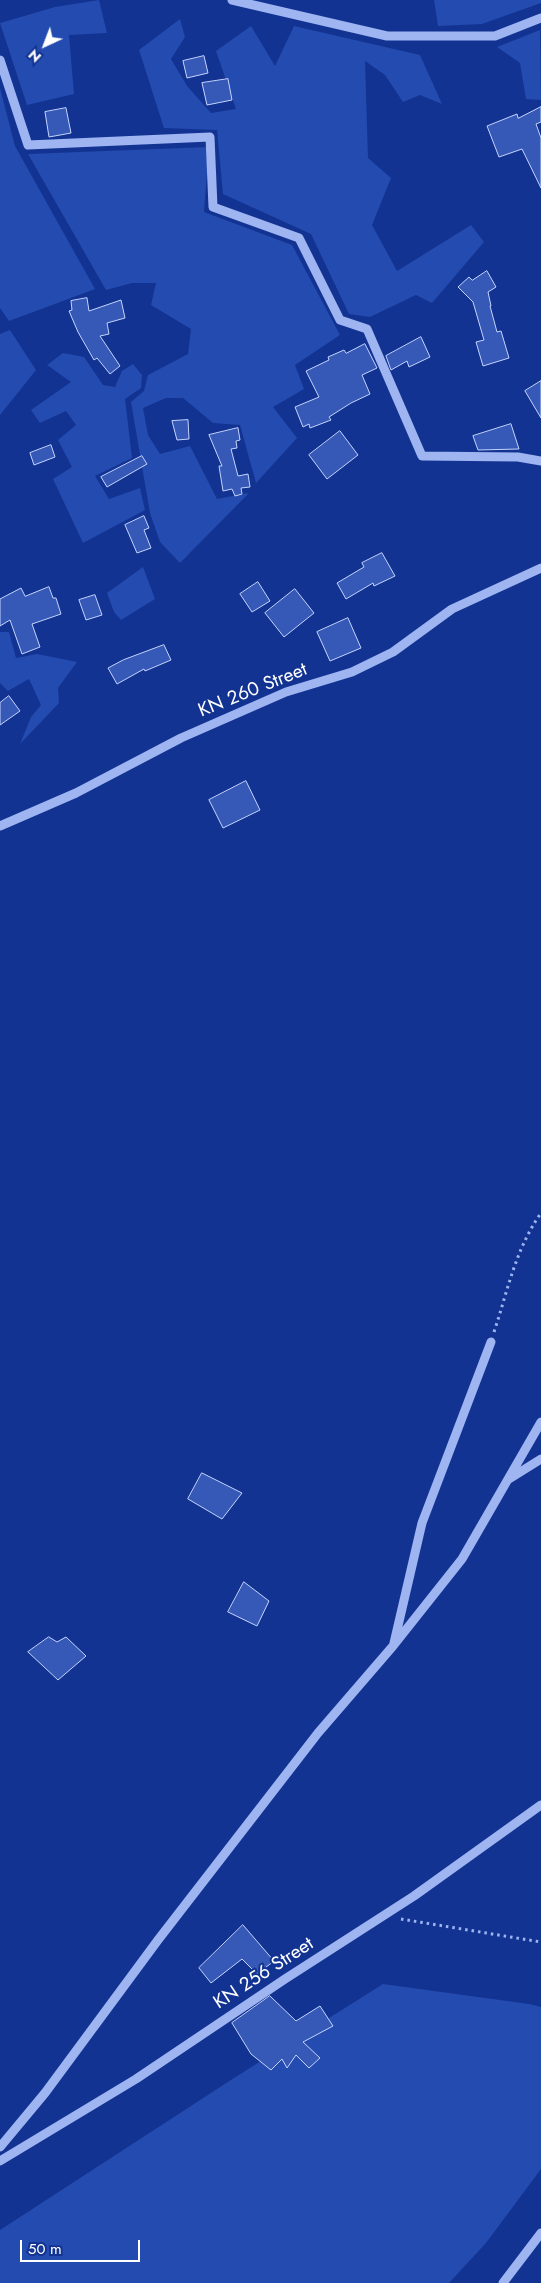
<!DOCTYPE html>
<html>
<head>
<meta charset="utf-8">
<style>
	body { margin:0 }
	#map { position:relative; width:541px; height:2283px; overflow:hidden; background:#123391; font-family:Jost,sans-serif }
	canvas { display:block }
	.north { position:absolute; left:20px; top:20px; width:50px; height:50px; -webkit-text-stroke:4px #123391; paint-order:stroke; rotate:223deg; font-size:14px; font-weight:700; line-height:20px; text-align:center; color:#fff }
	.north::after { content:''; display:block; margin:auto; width:18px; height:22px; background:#fff; clip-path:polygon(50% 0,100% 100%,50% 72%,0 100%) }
	.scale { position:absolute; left:20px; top:2240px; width:120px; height:22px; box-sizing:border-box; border:2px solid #fff; border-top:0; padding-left:6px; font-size:15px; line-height:18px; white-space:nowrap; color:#fff; -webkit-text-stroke:4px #123391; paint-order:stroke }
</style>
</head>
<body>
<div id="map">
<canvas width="541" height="2283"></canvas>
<div class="north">N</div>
<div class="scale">50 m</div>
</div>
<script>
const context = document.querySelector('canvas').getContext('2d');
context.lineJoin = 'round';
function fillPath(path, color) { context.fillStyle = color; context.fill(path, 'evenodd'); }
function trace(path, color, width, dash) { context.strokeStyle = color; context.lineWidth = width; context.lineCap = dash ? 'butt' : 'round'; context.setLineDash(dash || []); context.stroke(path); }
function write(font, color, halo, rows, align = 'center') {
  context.font = font + ' Jost,sans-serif'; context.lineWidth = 4; context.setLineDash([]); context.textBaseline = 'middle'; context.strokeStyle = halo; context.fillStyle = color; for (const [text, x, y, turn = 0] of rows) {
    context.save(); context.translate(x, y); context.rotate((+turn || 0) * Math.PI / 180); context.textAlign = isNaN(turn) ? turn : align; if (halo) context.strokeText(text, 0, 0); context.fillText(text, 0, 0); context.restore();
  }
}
const green = new Path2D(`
	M99 0 107 33 69 35 74 94 27 105 0 23 55 7Z
	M434 0H541V3L482 24 438 26Z
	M180 19 185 37 171 59 187 86 211 113 236 109 216 51 251 26 275 66 294 26 420 55 442 104 420 95 403 102 385 75 365 61 368 158 391 178 372 225 397 271 471 225 484 242 432 303 416 295 370 317 349 314 311 234 223 194 217 130 164 128 139 50Z
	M540 30 541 100 526 99 520 63 497 47Z
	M0 88 15 146 95 289 9 321 0 308Z
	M209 147 204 212 292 245 340 335 295 365 304 389 273 407 297 438 256 483 240 425 213 423 183 398H166L143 408 148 435 160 454 190 446 217 499 249 493 180 563 160 542 150 513 131 402 144 391 148 375 188 354 191 329 151 305 156 283H132L106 290 28 154Z
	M10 330 36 370 0 415V334Z
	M63 353 84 357 103 385 115 387 122 371 133 364 142 375 141 388 125 399 132 458 95 476 109 499 140 488 145 510 83 543 53 479 72 467 58 440 76 425 66 411 40 423 31 410 71 382 47 365Z
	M143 567 155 599 121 620 114 612 107 593Z
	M0 632H9L16 658 37 654 77 662 58 688 59 703 20 744 31 717 41 705 29 679 8 691 0 683Z
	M383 1984 529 2004 541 2007V2169L486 2243 449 2283H0V2230L234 2078Z`);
const building = new Path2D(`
	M204 56 208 73 187 78 183 61Z
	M228 79 232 100 207 105 202 83Z
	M541 107V122L536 124 541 138V188L522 149 499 157 487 126 517 114 518 118Z
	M66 108 71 133 49 137 45 112Z
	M487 271 496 287 488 292 491 306H490L497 332 501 331 509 358 483 366 476 342 484 340 473 302 458 287 469 277 472 280Z
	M87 298 89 311 121 300 125 318 107 323 109 334 100 336 120 366 110 374 97 358 94 360 78 332 69 311 72 310 71 301Z
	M421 337 430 357 409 367 407 361 391 370 386 356Z
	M365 344 377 368 362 375 370 394 351 403 329 417 331 420 310 428 309 424 303 427 295 407 319 397 306 371 329 360 328 357 344 350 346 353Z
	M541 381V418L525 391Z
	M188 420 189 439 177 440 172 421Z
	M511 424 519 449 478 450 473 436Z
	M238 428 240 440 236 441 237 448 231 449 238 476 248 474 250 487 241 488 242 494 235 496 232 489 223 491 219 466H222L209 435Z
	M340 431 358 455 327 479 309 455Z
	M51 445 55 457 34 465 30 453Z
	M142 456 147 464 107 487 101 477Z
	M144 516 149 528 144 530 151 548 137 553 125 525Z
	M382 553 395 576 374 586 373 583 346 599 337 583 364 567 362 563Z
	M258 582 270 601 252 612 240 594Z
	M49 587 53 598H56L61 614 32 624 40 647 22 654 10 620 0 626V599L21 588 25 596Z
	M295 589 314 613 284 637 265 613Z
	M95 595 102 615 86 620 79 600Z
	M348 618 361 648 330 661 317 632Z
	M164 645 171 660 145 671 144 669 117 684 108 668 123 660Z
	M9 696 20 711 0 725V703Z
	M246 781 260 810 223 828 209 800Z
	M202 1473 242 1493 222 1519 188 1499Z
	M244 1582 269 1601 257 1626 228 1612Z
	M49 1637 57 1642 66 1637 86 1656 58 1680 28 1652Z
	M243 1925 274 1961 257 1974 242 1959 211 1983 199 1968Z
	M270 1996 296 2021 320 2006 333 2026 303 2042 320 2058 309 2068 296 2055 287 2068 282 2059 271 2070 251 2054 232 2023Z`);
const path = new Path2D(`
	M494 1332C508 1290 515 1250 541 1213
	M401 1919 541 1942`);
const minor = new Path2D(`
	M232 0 387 36H495L541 18
	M0 60 28 145 210 137 213 207 299 238 340 320 367 329 422 456 518 457 541 461
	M0 826 76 793 181 738 286 692 352 672 393 652 452 609 541 568
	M509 1479 541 1459
	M394 1643 422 1523 491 1342
	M0 2147 45 2093 158 1940 318 1733 393 1646 462 1559 541 1422
	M0 2161 136 2079 285 1979 414 1896 541 1805
	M503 2283 541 2233`);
const streetNames = [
	["KN 260 Street",253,691,-22],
	["KN 256 Street",264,1974,-33]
];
fillPath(green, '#244bb0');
fillPath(building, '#3659b8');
trace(building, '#c5d4fd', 1);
trace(path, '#9eb5f2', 3, [2.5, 4]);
trace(minor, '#9eb5f2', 9);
write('19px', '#fff', '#123391', streetNames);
</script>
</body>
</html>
